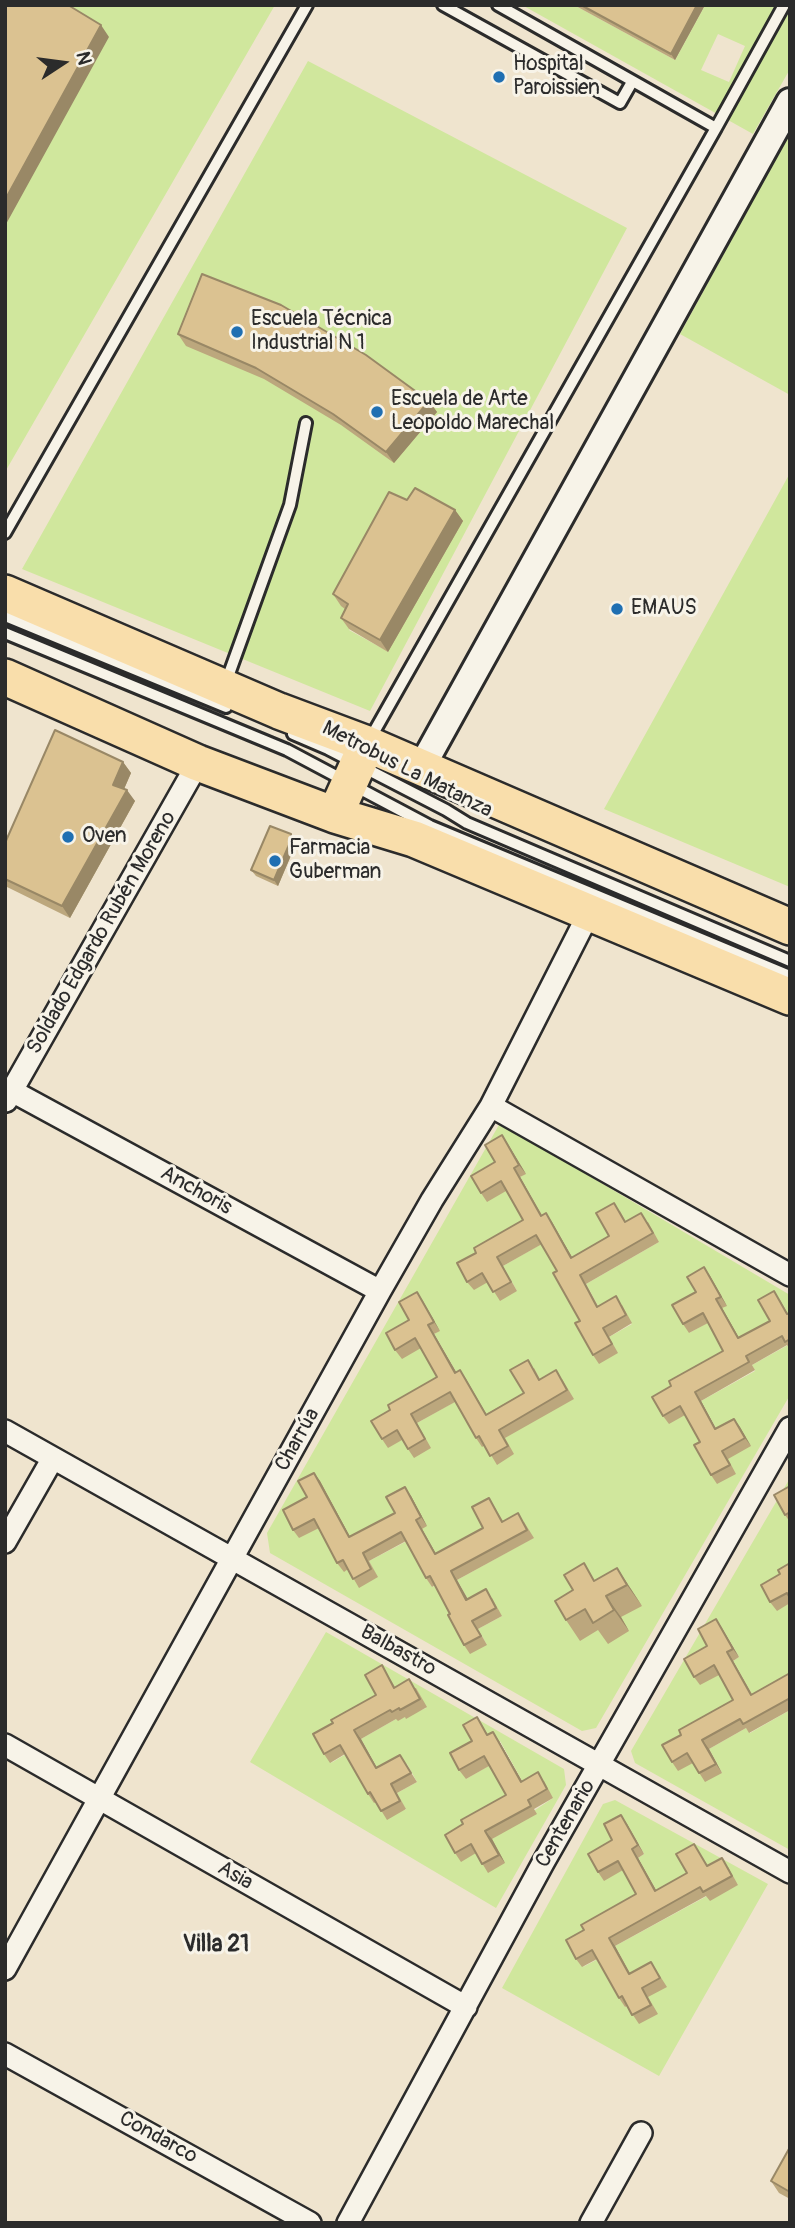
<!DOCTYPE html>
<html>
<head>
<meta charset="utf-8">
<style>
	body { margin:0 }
	#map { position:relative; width:795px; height:2228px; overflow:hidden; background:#efe4ce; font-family:Pangolin,sans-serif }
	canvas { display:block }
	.frame { position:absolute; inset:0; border:7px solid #2b2b2b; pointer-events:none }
	.north { position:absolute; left:28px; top:28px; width:70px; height:70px; -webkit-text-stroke:5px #f7f3e8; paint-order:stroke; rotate:77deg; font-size:19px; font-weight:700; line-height:28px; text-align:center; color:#2b2b2b }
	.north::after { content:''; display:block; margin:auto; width:24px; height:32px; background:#2b2b2b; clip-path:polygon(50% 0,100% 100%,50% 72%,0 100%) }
</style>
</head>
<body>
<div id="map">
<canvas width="795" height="2228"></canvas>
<div class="frame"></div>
<div class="north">N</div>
</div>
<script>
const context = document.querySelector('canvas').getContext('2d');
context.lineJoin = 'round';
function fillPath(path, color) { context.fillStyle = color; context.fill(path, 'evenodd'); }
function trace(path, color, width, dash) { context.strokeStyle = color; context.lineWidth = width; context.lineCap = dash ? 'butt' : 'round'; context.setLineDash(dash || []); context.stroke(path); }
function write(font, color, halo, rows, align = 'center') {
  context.font = font + ' Pangolin,sans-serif'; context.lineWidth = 6; context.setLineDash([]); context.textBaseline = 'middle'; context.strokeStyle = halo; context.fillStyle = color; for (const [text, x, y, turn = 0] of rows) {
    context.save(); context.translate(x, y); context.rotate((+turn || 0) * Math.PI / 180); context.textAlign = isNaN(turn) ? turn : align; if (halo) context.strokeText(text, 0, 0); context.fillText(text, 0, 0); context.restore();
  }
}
const green = new Path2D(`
	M5 5H275L5 472Z
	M522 5H574L675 60 705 5H790V69L753 134ZM718 34 745 46 729 82 701 70Z
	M308 61 627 228 370 711 22 569ZM356 615 389 652 349 630Z
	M790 133V395L680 334Z
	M790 473V887L604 809Z
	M500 1123 790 1295V1317L776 1330 744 1347 702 1301 689 1333 709 1322 729 1359 686 1415 728 1459 721 1438 701 1401 755 1371 752 1365 788 1345 790 1348V1395L596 1728 582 1731 270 1553 267 1533ZM508 1144 525 1174 520 1177 547 1225 579 1269 615 1245 620 1212 631 1231 659 1242 586 1284 603 1315 632 1324 609 1337 543 1243 503 1266 517 1291 489 1282 529 1228 507 1190ZM423 1301 439 1331 434 1334 462 1382 493 1426 530 1402 534 1369 546 1388 505 1438 482 1446 456 1401 417 1423 444 1386 422 1347ZM313 1506 358 1545 402 1524 422 1529 441 1563 489 1537 533 1538 457 1580 473 1608 502 1616 478 1629 487 1645 436 1585 432 1587 407 1541 369 1561 377 1577 349 1569 320 1527Z
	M790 1478V1685L757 1704 733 1661 739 1657 722 1628 720 1674 739 1708 694 1762 722 1773 709 1749 746 1728 750 1733 790 1710V1850L635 1763 631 1751Z
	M326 1632 564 1769 566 1785 496 1908 250 1762ZM416 1688 426 1708 405 1717 396 1719 361 1739 382 1777 407 1764 417 1782 397 1793 406 1810 377 1801 346 1754 331 1763 382 1704ZM500 1741 527 1790 553 1798 492 1839 512 1804 490 1765 466 1779 478 1750Z
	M615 1800 768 1884 659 2076 502 1988 603 1804ZM627 1824 644 1854 638 1858 661 1899 693 1882 700 1853 713 1875 738 1884 710 1900 707 1896 615 1946 635 1983 628 2005 625 2007 598 1959 583 1967 642 1903 624 1870Z`);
const service = new Path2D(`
	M443 5 620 103 632 82
	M716 128 784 5
	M5 533 307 5
	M5 616 226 707
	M5 633 287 750 430 826 790 976
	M225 685 290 505 306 423
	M293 734 328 749 446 810 467 823 790 961
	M370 739 716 128 498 5`);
const minor = new Path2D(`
	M12 1091 380 1291
	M6 1101 198 763
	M491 1106 790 1275
	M5 1431 790 1872
	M5 1542 53 1458
	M5 1745 466 2007
	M5 1969 380 1291 432 1200 491 1106 590 911
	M5 2054 310 2223
	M348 2223 543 1863 790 1428
	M591 2223 641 2133`);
const tertiary = new Path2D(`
	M421 768 790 102`);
const trunk = new Path2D(`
	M5 593 279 711 367 744 790 927
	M5 677 198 763 335 815 414 839 790 997
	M335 815 367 744`);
const wall = new Path2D(`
	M574 5H705L675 60Z
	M178 334 429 401 437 412 394 463 341 425 264 379 186 346Z
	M407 500 455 510 463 521 388 652 349 629 341 618 345 609 341 606 333 594Z
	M123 762 131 773 124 789 135 801 70 918 5 886V843Z
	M291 834 295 840V846L278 886 256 876 251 870Z
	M502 1135 526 1174 520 1177 542 1215 546 1213 572 1257 609 1236 620 1211 626 1222H648L659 1242 586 1284 598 1306 622 1305 632 1323 609 1337 618 1353 599 1364 593 1355 580 1321 557 1271 542 1244 503 1266 517 1291 500 1301 488 1282 474 1290 467 1282 476 1253 523 1220 506 1191 487 1202 481 1193 495 1162Z
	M704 1267 710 1276 727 1306 722 1308 739 1338 770 1321 780 1300 788 1314 790 1313V1349L787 1345 752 1365 755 1370 701 1401 716 1429 734 1419 751 1446 728 1459 736 1474 717 1484 711 1475 700 1442 685 1415 669 1424 663 1416 671 1386 723 1351 708 1323 689 1333 683 1324 696 1292Z
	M417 1292 440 1331 434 1334 456 1372 460 1370 486 1414 524 1393 534 1368 540 1379H562L574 1399 505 1438 514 1454 497 1465 485 1445 482 1447 476 1438 455 1402 417 1423 431 1448 414 1458 402 1440 388 1448 382 1439 390 1410 437 1377 421 1348 402 1359 395 1350 409 1320Z
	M314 1473 320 1481 350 1537 395 1513 411 1496 427 1526 422 1529 436 1554 483 1528 489 1498 503 1521 524 1522 534 1538 457 1580 467 1599 492 1598 502 1616 478 1629 487 1645 470 1654 464 1645 450 1614 435 1585 432 1587 426 1578 406 1541 369 1561 378 1577 359 1588 348 1569 344 1572 337 1563 319 1528 299 1538 293 1530 307 1497Z
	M790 1486V1522L785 1515Z
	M790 1563V1603L777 1611 770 1602 780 1574Z
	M617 1568 642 1606 621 1617 629 1631 608 1644 598 1630 580 1641 566 1620 595 1580Z
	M716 1619 739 1657 733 1661 752 1694 790 1673V1710L749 1733 746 1728 709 1749 722 1773 705 1782 693 1763 678 1771 672 1762 681 1735 733 1700 719 1675 700 1685 694 1677 707 1646Z
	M382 1665 395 1687 416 1688 427 1707 406 1719 405 1717 398 1721 396 1719 361 1739 377 1768 400 1755 417 1782 397 1793 406 1809 387 1820 376 1802 374 1803 368 1794 345 1754 330 1763 324 1754 333 1723 376 1695Z
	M477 1717 488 1735 499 1741 522 1781H544L553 1798 534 1809 537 1814 492 1839 505 1863 488 1873 476 1853 461 1862 455 1853 463 1824 506 1795 489 1766 466 1779 459 1770 472 1741Z
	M627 1824 644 1854 638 1858 656 1890 687 1873 694 1844 708 1866 728 1867 738 1885 710 1901 706 1896 615 1946 630 1973 651 1962 667 1987 648 1997 658 2014 639 2024 627 2006 625 2007 619 1998 597 1959 582 1967 576 1959 584 1930 636 1894 623 1870 604 1881 598 1872 612 1840Z
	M790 2147V2199L779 2193 771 2181Z`);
const shadedWall = new Path2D(`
	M697 5H705L675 60 671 54Z
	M101 25 109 37 5 226V200Z
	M429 401 437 412 394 463 386 452Z
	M455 510 463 521 388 652 380 640Z
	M123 762 131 773 121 796 113 785Z
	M127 790 135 801 70 918 62 906Z
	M291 834 295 840V846L278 886 274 880Z
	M502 1135 508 1144 526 1174 519 1165Z
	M514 1168 520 1177 547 1225 541 1216Z
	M546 1213 552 1222 577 1266 571 1258Z
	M704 1267 710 1276 727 1306 721 1297Z
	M417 1292 423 1301 440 1331 434 1322Z
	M716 1299 722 1308 744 1347 738 1338Z
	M428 1325 434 1334 462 1382 455 1373Z
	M460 1370 466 1379 492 1424 486 1415Z
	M695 1392 701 1401 721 1438 715 1429Z
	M734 1419 740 1427 751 1446 745 1438Z
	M314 1473 320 1481 355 1546 349 1537Z
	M405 1487 411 1496 427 1526 421 1517Z
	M416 1520 422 1529 441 1563 435 1554Z
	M617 1568 631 1589 642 1606 627 1585Z
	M451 1571 457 1580 473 1608 466 1600Z
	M606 1596 621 1617 629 1631 614 1610Z
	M716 1619 722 1628 739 1657 733 1649Z
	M727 1652 733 1661 757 1704 751 1695Z
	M354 1730 361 1739 382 1777 376 1768Z
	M493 1732 499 1741 527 1790 521 1782Z
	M702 1740 709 1749 722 1773 716 1764Z
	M621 1815 627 1824 644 1854 638 1845Z
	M485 1831 492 1839 505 1863 499 1855Z
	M632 1849 638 1858 661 1899 655 1891Z
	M609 1938 615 1946 635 1983 629 1974Z`);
const building = new Path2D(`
	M5 5H68L101 25 5 200Z
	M581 5H697L671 54Z
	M202 274 281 305 366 355 429 401 386 452 333 414 256 368 178 334Z
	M415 488 455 510 380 640 341 618 348 604 333 594 389 492 407 500Z
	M55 730 123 762 113 785 127 790 62 906 5 879V843Z
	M270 826 291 834V840L274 880 251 870Z
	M502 1135 519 1165 514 1168 541 1216 546 1213 571 1258 609 1236 596 1213 614 1203 625 1222 641 1213 653 1233 580 1275 597 1307 616 1296 626 1315 603 1328 612 1344 593 1355 575 1323 580 1321 553 1273 557 1271 536 1235 497 1257 511 1282 493 1292 482 1273 467 1282 457 1263 476 1253 474 1248 523 1220 501 1181 481 1193 471 1176 495 1162 485 1145Z
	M704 1267 721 1297 716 1299 738 1338 770 1321 758 1300 774 1291 787 1314 790 1313V1339L785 1342 782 1336 746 1356 749 1362 695 1392 715 1429 734 1419 745 1438 722 1451 730 1465 711 1475 694 1445 700 1442 680 1406 663 1416 652 1397 671 1386 669 1381 723 1351 703 1313 683 1324 672 1305 696 1292 687 1277Z
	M417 1292 434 1322 428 1325 455 1373 460 1370 486 1415 524 1393 510 1370 528 1360 539 1380 556 1370 567 1390 499 1430 508 1446 490 1456 479 1436 476 1438 450 1392 411 1414 425 1439 408 1449 397 1430 382 1439 371 1421 390 1410 388 1405 437 1377 415 1338 395 1350 386 1333 409 1320 399 1302Z
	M314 1473 349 1537 395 1513 386 1497 405 1487 421 1517 416 1520 435 1554 483 1528 472 1507 489 1498 502 1522 518 1513 527 1530 451 1571 466 1600 486 1589 496 1608 472 1621 481 1636 464 1645 448 1615 450 1614 430 1576 426 1578 401 1532 363 1553 371 1569 353 1579 343 1560 337 1563 314 1519 293 1530 283 1510 307 1497 298 1481Z
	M790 1486V1512L785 1515 774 1495Z
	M584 1563 594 1581 617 1568 627 1585 606 1596 614 1610 593 1623 585 1609 566 1620 555 1601 573 1590 564 1575Z
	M790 1563V1598L787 1593 770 1602 761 1585 780 1574 778 1570Z
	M716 1619 733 1649 727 1652 751 1695 790 1673V1698L743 1724 740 1719 702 1740 716 1764 699 1773 687 1753 672 1762 662 1745 681 1735 679 1730 733 1700 714 1665 694 1677 684 1659 707 1646 698 1629Z
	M382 1665 394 1688 409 1679 420 1699 400 1710 399 1708 392 1712 390 1710 354 1730 376 1768 400 1755 411 1773 391 1784 400 1801 381 1811 370 1792 368 1794 340 1745 324 1754 313 1734 333 1723 331 1720 376 1695 365 1675Z
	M477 1717 487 1735 493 1732 521 1782 538 1772 547 1789 528 1800 531 1806 485 1831 499 1855 482 1864 471 1844 455 1853 445 1835 463 1824 461 1820 506 1795 484 1756 459 1770 450 1753 472 1741 463 1725Z
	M621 1815 638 1845 632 1849 655 1891 687 1873 676 1854 694 1844 707 1866 722 1858 732 1876 703 1892 700 1887 609 1938 629 1974 651 1962 660 1978 642 1988 651 2005 632 2015 622 1996 619 1998 592 1950 576 1959 566 1940 584 1930 581 1925 636 1894 618 1861 598 1872 588 1854 612 1840 604 1824Z
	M790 2147V2192L771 2181Z`);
const markers = [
	[499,77,7,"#1f6fb2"],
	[237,332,7,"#1f6fb2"],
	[377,412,7,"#1f6fb2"],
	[617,609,7,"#1f6fb2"],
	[68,837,7,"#1f6fb2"],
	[275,861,7,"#1f6fb2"]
];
const poiNames = [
	["Hospital",513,65],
	["Paroissien",513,89],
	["Escuela Técnica",251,320],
	["Industrial N 1",251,344],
	["Escuela de Arte",391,400],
	["Leopoldo Marechal",391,424],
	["EMAUS",631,609],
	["Oven",82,837],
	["Farmacia",289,849],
	["Guberman",289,873]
];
const streetNames = [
	["Metrobus La Matanza",407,770,27],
	["Soldado Edgardo Rubén Moreno",102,933,-60],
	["Anchoris",196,1191,29],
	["Charrúa",298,1440,-61],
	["Balbastro",398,1651,29],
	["Centenario",566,1824,-60],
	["Asia",235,1876,30],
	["Condarco",158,2138,29]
];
const neighbourhoodNames = [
	["Villa 21",216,1945]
];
fillPath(green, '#d0e79d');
trace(service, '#2b2b2b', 16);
trace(minor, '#2b2b2b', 26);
trace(tertiary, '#2b2b2b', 32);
trace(trunk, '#2b2b2b', 40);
trace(service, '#f7f3e8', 10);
trace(minor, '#f7f3e8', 21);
trace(tertiary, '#f7f3e8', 26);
trace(trunk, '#f9deab', 35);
fillPath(wall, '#bca77d');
fillPath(shadedWall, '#986');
fillPath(building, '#dbc291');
trace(building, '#986', 2);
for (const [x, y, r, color] of markers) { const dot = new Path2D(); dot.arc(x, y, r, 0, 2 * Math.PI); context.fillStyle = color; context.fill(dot); trace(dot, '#f7f3e8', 2.5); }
write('21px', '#2b2b2b', '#f7f3e8', poiNames, 'left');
write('21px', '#2b2b2b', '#f7f3e8', streetNames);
write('bold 23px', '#2b2b2b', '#f7f3e8', neighbourhoodNames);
</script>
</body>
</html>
